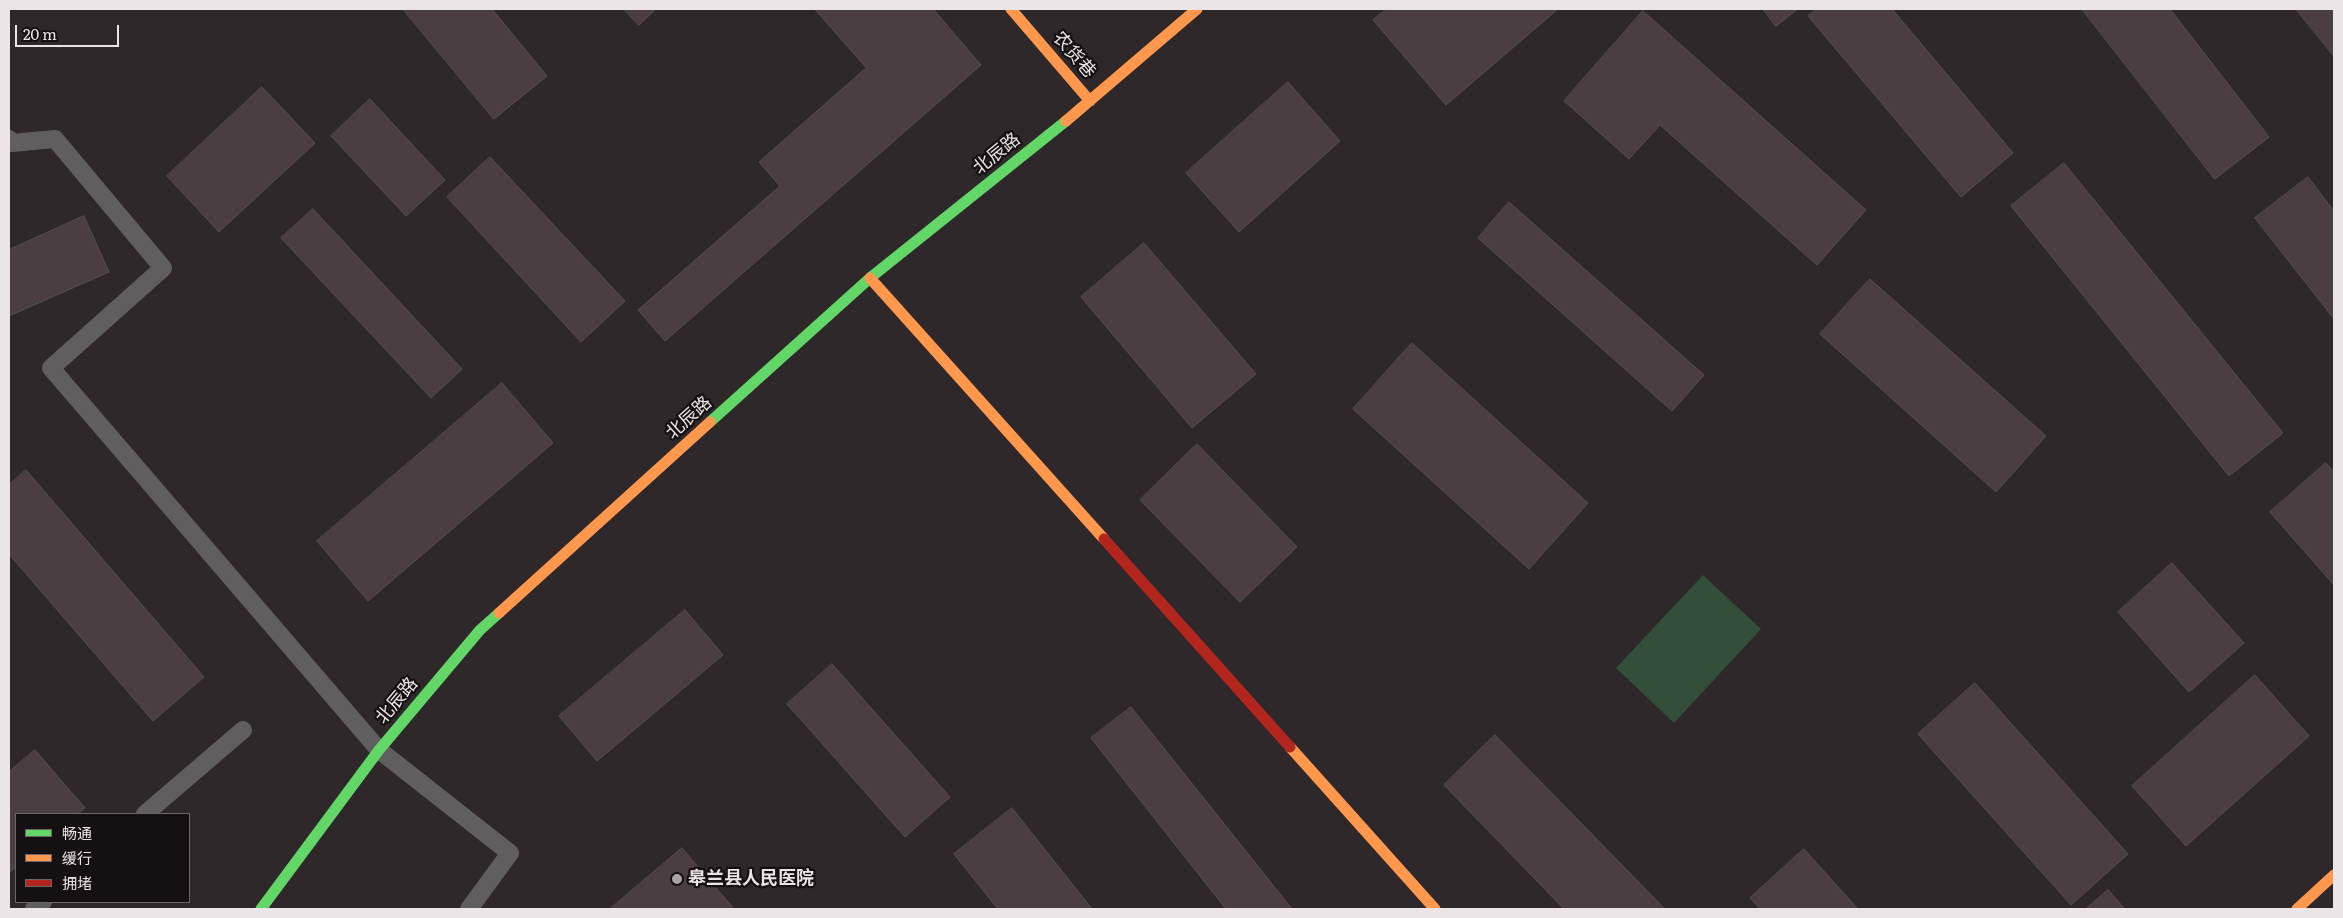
<!DOCTYPE html>
<html>
<head>
<meta charset="utf-8">
<style>
	body { margin:0 }
	#map { position:relative; width:2343px; height:918px; overflow:hidden; background:#2e282a; font-family:Literata,"Noto Sans SC",serif }
	canvas { display:block }
	.frame { position:absolute; inset:0; border:10px solid #ece5e7; pointer-events:none }
	.legend { position:absolute; left:15px; top:813px; width:175px; height:90px; box-sizing:border-box; background:#151011; border:1px solid #6b6567; margin:0; padding:6px 9px; list-style:none; font-size:15px; color:#ece5e7 }
	.legend li { display:flex; align-items:center; gap:10px; height:25px }
	.legend b { width:25px; border:1px solid #6b6567 }
	.scale { position:absolute; left:15px; top:25px; width:104px; height:22px; box-sizing:border-box; border:2px solid #ece5e7; border-top:0; padding-left:6px; font-size:15px; line-height:18px; white-space:nowrap; color:#ece5e7; -webkit-text-stroke:4px #151011; paint-order:stroke }
</style>
</head>
<body>
<div id="map">
<canvas width="2343" height="918"></canvas>
<div class="frame"></div>
<ul class="legend">
<li><b style="height:6px;background:#63d668"></b>畅通</li>
<li><b style="height:6px;background:#ff974d"></b>缓行</li>
<li><b style="height:6px;background:#b3261e"></b>拥堵</li>
</ul>
<div class="scale">20 m</div>
</div>
<script>
const context = document.querySelector('canvas').getContext('2d');
context.lineJoin = 'round';
function fillPath(path, color) { context.fillStyle = color; context.fill(path, 'evenodd'); }
function trace(path, color, width, dash) { context.strokeStyle = color; context.lineWidth = width; context.lineCap = dash ? 'butt' : 'round'; context.setLineDash(dash || []); context.stroke(path); }
function write(font, color, halo, rows, align = 'center') {
  context.font = font + ' Literata,"Noto Sans SC",serif'; context.lineWidth = 4.5; context.setLineDash([]); context.textBaseline = 'middle'; context.strokeStyle = halo; context.fillStyle = color; for (const [text, x, y, turn = 0] of rows) {
    context.save(); context.translate(x, y); context.rotate((+turn || 0) * Math.PI / 180); context.textAlign = isNaN(turn) ? turn : align; if (halo) context.strokeText(text, 0, 0); context.fillText(text, 0, 0); context.restore();
  }
}
const green = new Path2D(`
	M1703 575 1761 629 1674 723 1616 668Z`);
const building = new Path2D(`
	M403 9H492L547 76 494 119Z
	M624 9H656L639 25Z
	M815 9H933L981 65 665 341 638 310 780 186 759 162 866 68Z
	M1387 9H1558L1446 105 1373 20Z
	M1763 9H1798L1776 26Z
	M1817 9H1892L2013 153 1961 197 1808 16Z
	M2082 9H2170L2269 137 2215 179Z
	M2296 9H2334V56Z
	M1643 11 1866 210 1817 265 1660 125 1629 159 1564 101Z
	M1288 82 1340 141 1239 232 1186 173Z
	M262 87 315 143 219 232 167 176Z
	M370 99 445 180 406 216 331 136Z
	M490 157 625 301 581 342 447 197Z
	M2064 163 2283 433 2229 476 2011 206Z
	M2308 177 2334 211V319L2255 218Z
	M1509 202 1704 375 1672 411 1478 238Z
	M313 209 462 369 431 398 281 238Z
	M84 216 109 272 9 316V250Z
	M1144 243 1256 374 1192 428 1081 297Z
	M1870 279 2046 436 1996 492 1820 334Z
	M1412 343 1588 503 1529 569 1353 409Z
	M502 383 553 443 368 601 317 541Z
	M1197 444 1297 547 1240 602 1140 500Z
	M2326 463 2334 472V585L2270 512Z
	M26 470 204 677 153 721 9 554V485Z
	M2172 563 2244 643 2189 692 2118 612Z
	M685 610 723 655 597 761 559 716Z
	M832 664 950 797 905 837 787 704Z
	M2255 675 2309 736 2186 846 2132 786Z
	M1975 683 2128 854 2071 905 1918 734Z
	M1131 707 1292 909H1226L1091 738Z
	M1495 735 1665 909H1564L1444 785Z
	M35 750 85 808 78 814H16V867L9 873V772Z
	M1012 808 1092 909H998L954 854Z
	M682 848 734 909H610Z
	M1804 849 1858 909H1760L1750 898Z
	M2108 890 2125 909H2086Z`);
const lane = new Path2D(`
	M9 139 12 143 55 139 163 268 51 368 379 750 510 853 469 909
	M145 814 243 730
	M34 909 43 902`);
const fast = new Path2D(`
	M710 422 870 278 1066 121
	M261 909 379 750 480 630 499 613`);
const slow = new Path2D(`
	M1011 9 1090 101
	M1066 121 1197 9
	M870 278 1104 539
	M499 613 710 422
	M1290 747 1435 909
	M2297 909 2334 875`);
const jam = new Path2D(`
	M1104 539 1290 747`);
const markers = [
	[677,879,6,"#aaa3a5"]
];
const streetNames = [
	["农货巷",1074,55,49],
	["北辰路",997,154,-39],
	["北辰路",689,418,-42],
	["北辰路",397,701,-50]
];
const poiNames = [
	["皋兰县人民医院",688,879]
];
fillPath(green, '#334e39');
fillPath(building, '#4b3e43');
trace(building, '#534f50', 1);
trace(lane, '#605e5f', 18);
trace(fast, '#63d668', 11);
trace(slow, '#ff974d', 11);
trace(jam, '#b3261e', 11);
for (const [x, y, r, color] of markers) { const dot = new Path2D(); dot.arc(x, y, r, 0, 2 * Math.PI); context.fillStyle = color; context.fill(dot); trace(dot, '#151011', 2); }
write('18px', '#ece5e7', '#151011', streetNames);
write('bold 18px', '#ece5e7', '#151011', poiNames, 'left');
</script>
</body>
</html>
